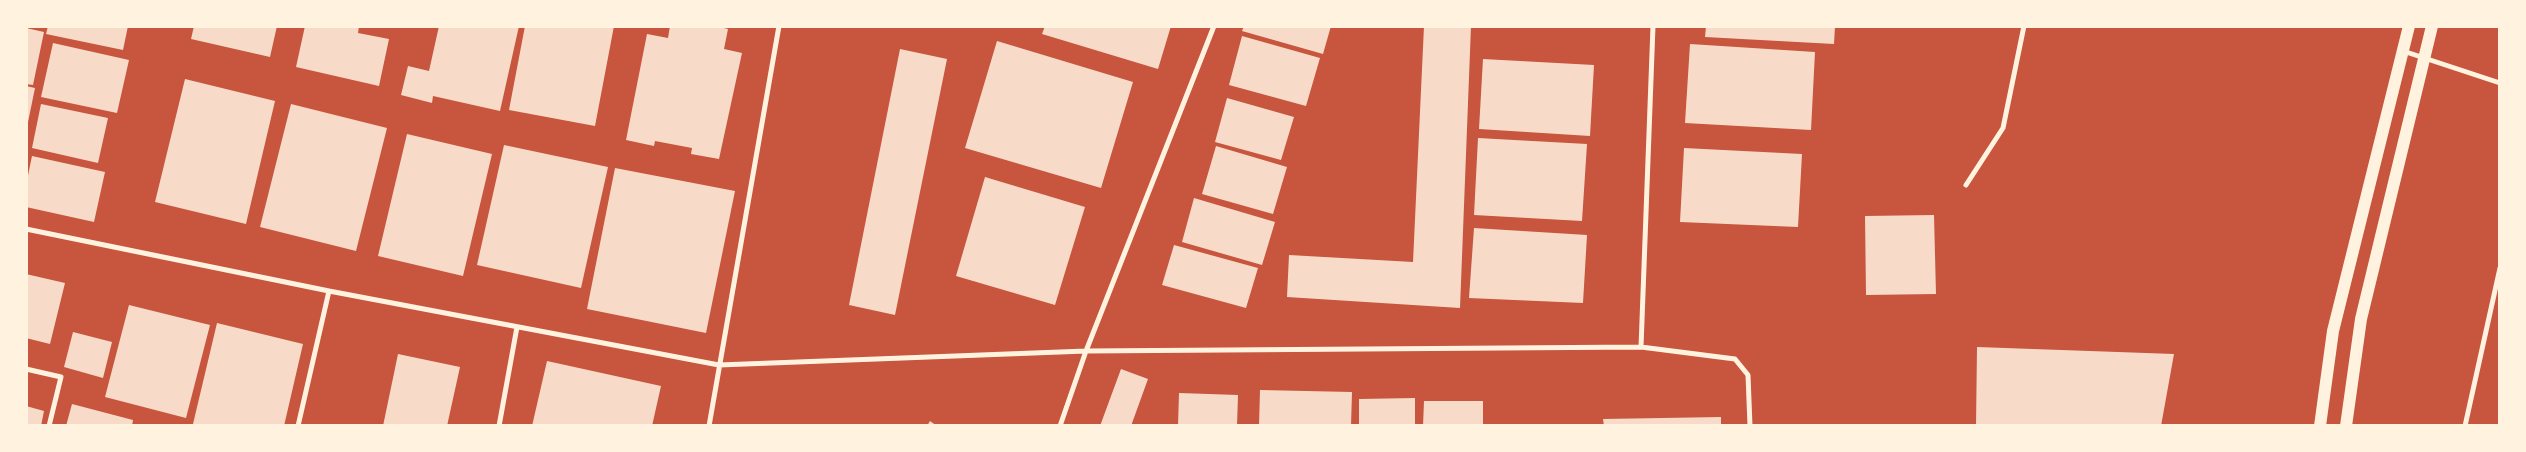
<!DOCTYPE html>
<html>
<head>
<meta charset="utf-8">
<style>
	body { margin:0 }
	#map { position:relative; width:2526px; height:452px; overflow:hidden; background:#c8553d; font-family:"Noto Serif",serif }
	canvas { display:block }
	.frame { position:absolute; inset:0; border:28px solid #fff3e0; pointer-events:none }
</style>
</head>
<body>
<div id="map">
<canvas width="2526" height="452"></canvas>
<div class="frame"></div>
</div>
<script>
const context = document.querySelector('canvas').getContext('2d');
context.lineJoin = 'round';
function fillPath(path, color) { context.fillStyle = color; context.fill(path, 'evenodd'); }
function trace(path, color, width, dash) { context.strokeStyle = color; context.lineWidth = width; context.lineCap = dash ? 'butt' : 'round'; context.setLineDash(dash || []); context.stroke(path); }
const building = new Path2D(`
	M48 26H128L123 50 46 34Z
	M194 26H277L270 57 191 39Z
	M305 26H359L358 33 389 39 379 86 296 67Z
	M439 26H519L500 111 433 96 432 103 401 95 408 66 429 71Z
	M525 26H614L595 126 509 110Z
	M670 26H716L728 29 724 49 742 53 719 159 691 154 692 148 655 141 654 146 626 140 647 34 668 38Z
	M1045 26H1171L1158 69 1042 34Z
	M1244 26H1331L1323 54 1242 31Z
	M1424 26H1471L1460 308 1287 297 1289 255 1413 262Z
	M1706 26H1835L1834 44 1705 37Z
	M26 28 44 32 33 85 26 84Z
	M1242 36 1320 58 1306 106 1229 85Z
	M997 41 1133 82 1101 188 965 148Z
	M53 43 129 60 117 113 41 97Z
	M1690 44 1815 52 1811 130 1685 123Z
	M900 49 947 59 895 315 849 305Z
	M1483 59 1594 65 1590 136 1479 129Z
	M185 79 275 101 246 224 155 202Z
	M26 86 35 88 27 127 26 126Z
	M1227 98 1294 117 1281 160 1215 142Z
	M41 104 108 118 98 163 32 148Z
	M291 104 387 128 356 251 260 227Z
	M407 134 492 154 463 276 378 256Z
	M1478 138 1587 144 1582 221 1474 215Z
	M504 145 608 167 581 288 477 265Z
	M1216 146 1287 167 1273 214 1202 194Z
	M1684 148 1802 154 1798 227 1680 222Z
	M32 156 105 172 94 222 26 207V185Z
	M615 168 735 191 706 333 587 309Z
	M985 177 1085 207 1055 305 956 276Z
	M1194 198 1275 222 1262 265 1182 242Z
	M1934 215 1936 294 1866 295 1865 216Z
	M1474 228 1587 235 1583 303 1469 298Z
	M1174 245 1258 268 1246 308 1162 285Z
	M26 274 65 283 50 344 26 338Z
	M129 305 210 325 186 418 105 397Z
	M217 323 303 344 284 426 193 424Z
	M73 332 112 342 103 378 64 367Z
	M1977 347 2174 354 2161 426H1976Z
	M398 354 460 367 447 426H383Z
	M547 361 661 386 652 426H532Z
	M1121 369 1148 379 1131 426H1100Z
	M1260 390 1352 392 1351 426H1259Z
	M1179 393 1238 395 1237 426H1178Z
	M1415 398V426H1359V399Z
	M1424 401H1483V426H1423Z
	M72 404 133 420 132 426H66Z
	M26 406 44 411 41 426H26Z
	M1721 417V426H1604L1603 419Z
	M930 421 937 426H927Z`);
const minor = new Path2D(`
	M2403 51 2500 83
	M1966 185 2003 128 2024 26
	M26 229 329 291 719 365 1086 351 1641 347 1735 359 1748 375 1750 426
	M1641 347 1653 26
	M26 369 61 377 49 426
	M298 426 329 291
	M499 426 517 327
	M709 426 779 26
	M1060 426 1086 351 1214 26
	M2465 426 2500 268`);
const primary = new Path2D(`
	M2320 426 2333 331 2409 26
	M2346 426 2361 319 2432 26`);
fillPath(building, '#f7dbc8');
trace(minor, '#fff3e0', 5);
trace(primary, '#fff3e0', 12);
</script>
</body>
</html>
